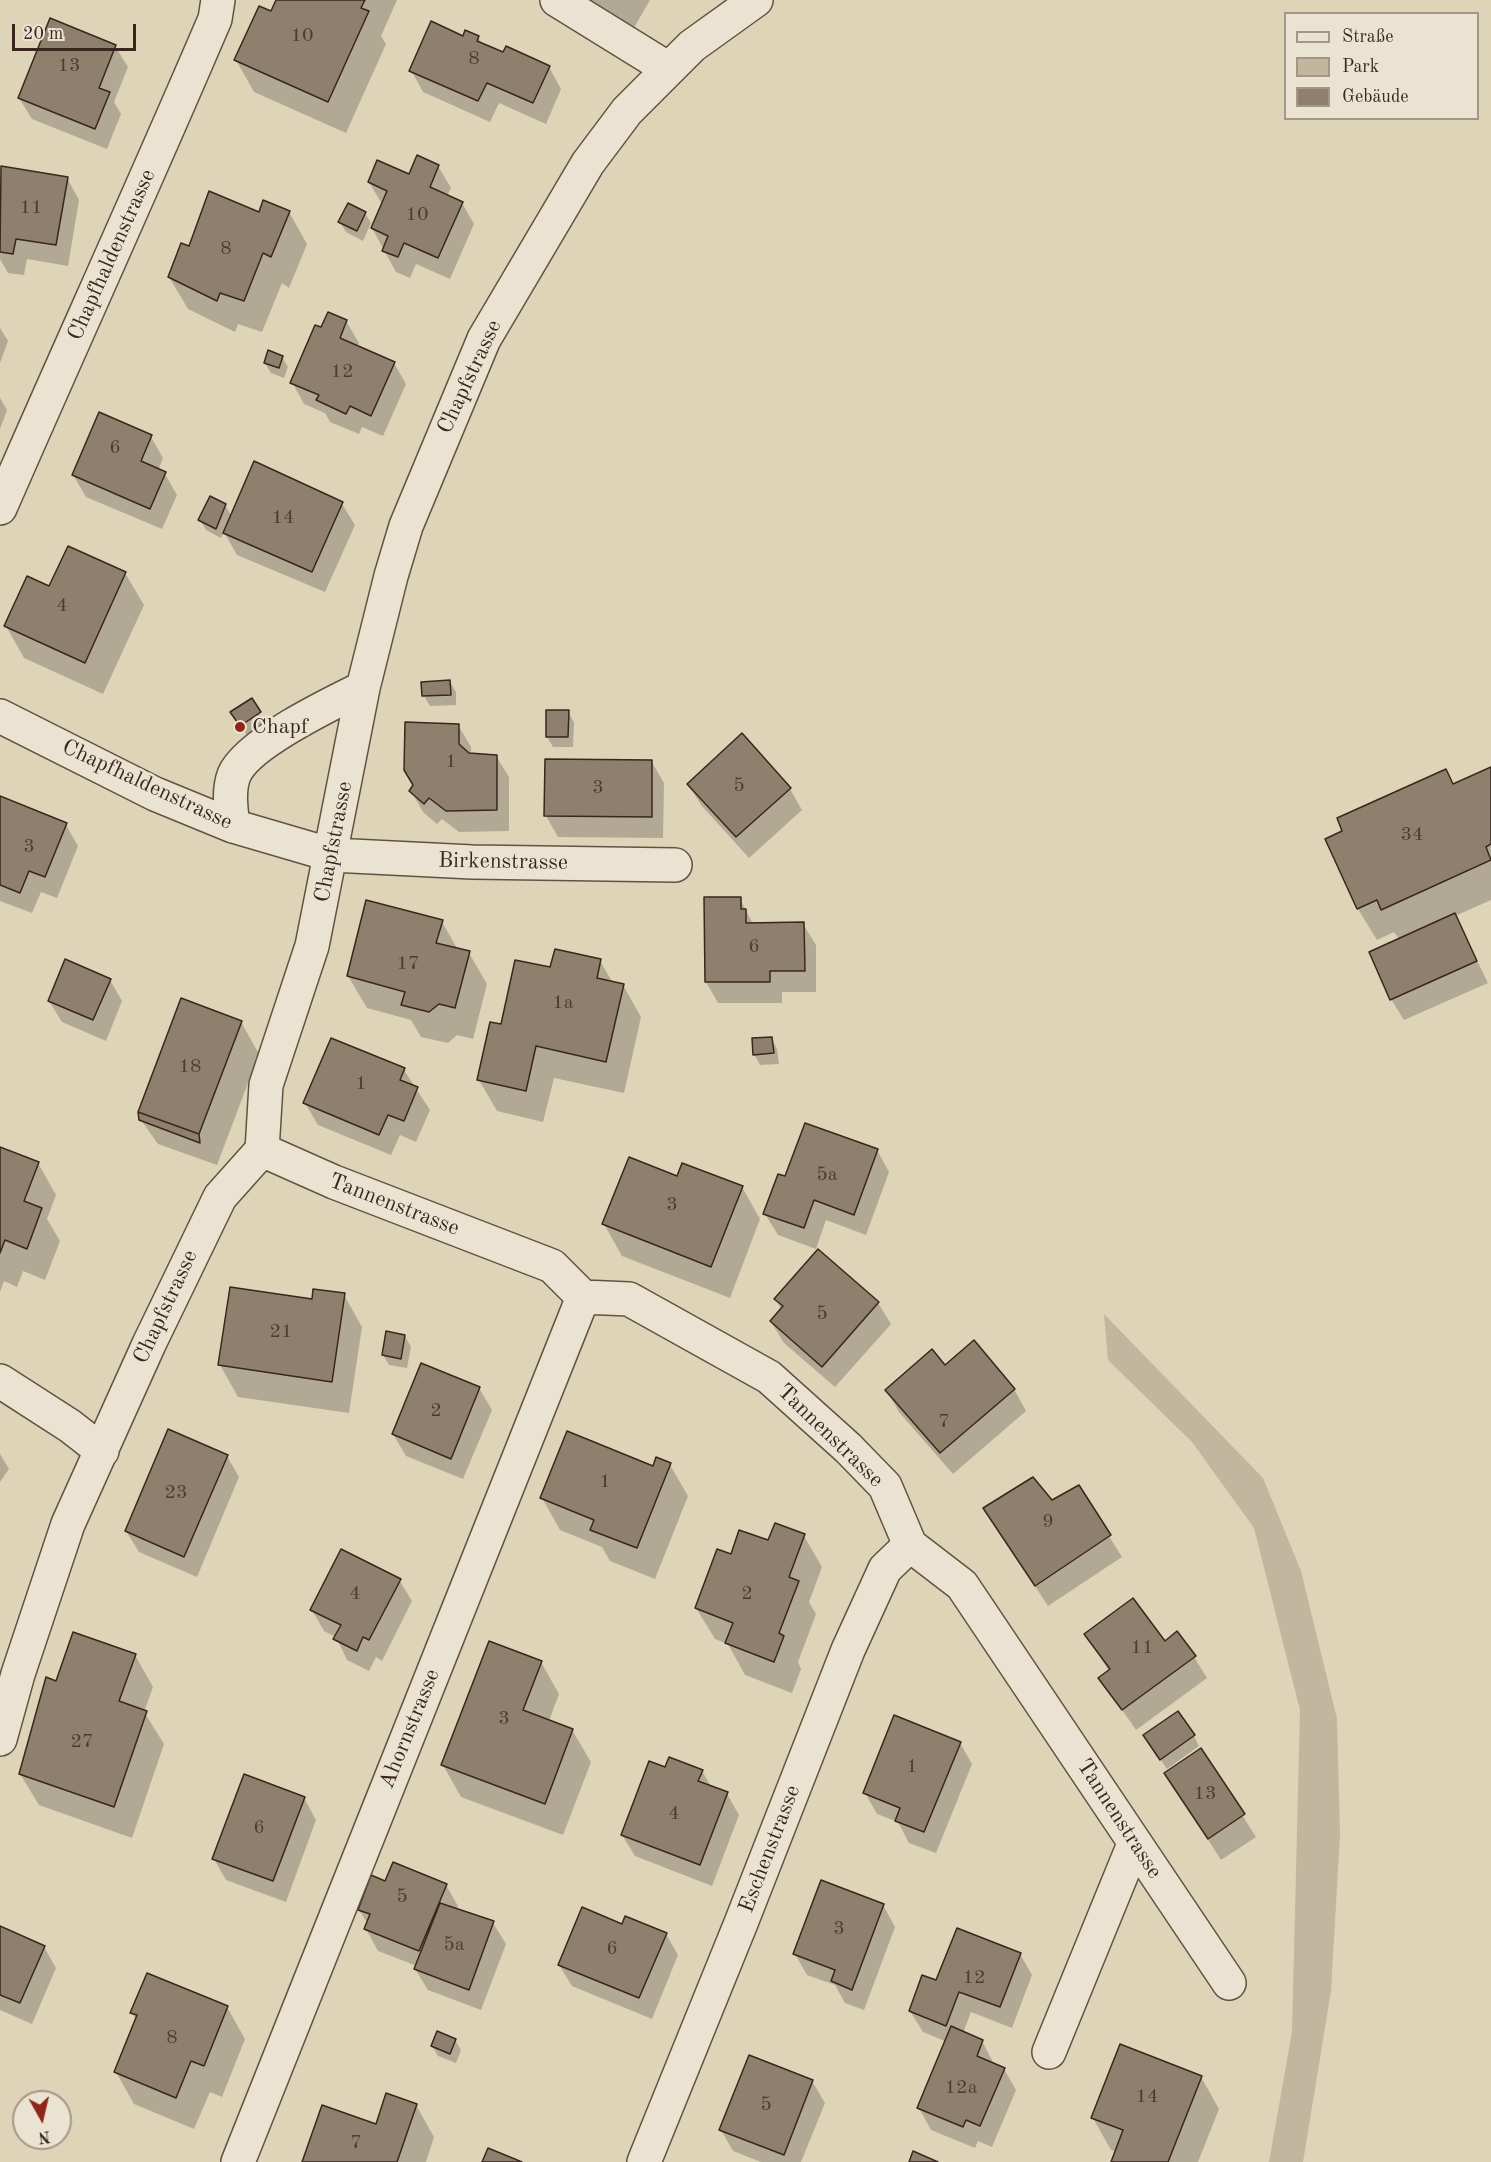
<!DOCTYPE html>
<html>
<head>
<meta charset="utf-8">
<style>
	body { margin:0 }
	#map { position:relative; width:1491px; height:2162px; overflow:hidden; background:#ded4b8; font-family:"Old Standard TT",serif }
	canvas { display:block }
	.legend { position:absolute; left:1284px; top:12px; width:195px; height:108px; box-sizing:border-box; background:#eae3d1; border:2px solid #a49789; margin:0; padding:8px 10px; list-style:none; font-size:18px; color:#3a261d }
	.legend li { display:flex; align-items:center; gap:12px; height:30px }
	.legend b { width:30px; border:2px solid #a49789 }
	.north { position:absolute; left:12px; top:2090px; width:60px; height:60px; box-sizing:border-box; background:#eae3d1; border:2px solid #a49789; border-radius:50%; rotate:172deg; font-size:16px; font-weight:700; line-height:24px; text-align:center; color:#3a261d }
	.north::after { content:''; display:block; margin:auto; width:21px; height:27px; background:#8f2418; clip-path:polygon(50% 0,100% 100%,50% 72%,0 100%) }
	.scale { position:absolute; left:12px; top:24px; width:124px; height:27px; box-sizing:border-box; border:3px solid #3a261d; border-top:0; padding-left:8px; font-size:18px; line-height:21px; white-space:nowrap; color:#3a261d; -webkit-text-stroke:4px #eae3d1; paint-order:stroke }
</style>
</head>
<body>
<div id="map">
<canvas width="1491" height="2162"></canvas>
<ul class="legend">
<li><b style="height:8px;background:#eae3d1"></b>Straße</li>
<li><b style="height:16px;background:#c2b69e"></b>Park</li>
<li><b style="height:16px;background:#8f806e"></b>Gebäude</li>
</ul>
<div class="north">N</div>
<div class="scale">20 m</div>
</div>
<script>
const context = document.querySelector('canvas').getContext('2d');
context.lineJoin = 'round';
function fillPath(path, color) { context.fillStyle = color; context.fill(path, 'evenodd'); }
function trace(path, color, width, dash) { context.strokeStyle = color; context.lineWidth = width; context.lineCap = dash ? 'butt' : 'round'; context.setLineDash(dash || []); context.stroke(path); }
function write(font, color, halo, rows, align = 'center') {
  context.font = font + ' "Old Standard TT",serif'; context.lineWidth = 5; context.setLineDash([]); context.textBaseline = 'middle'; context.strokeStyle = halo; context.fillStyle = color; for (const [text, x, y, turn = 0] of rows) {
    context.save(); context.translate(x, y); context.rotate((+turn || 0) * Math.PI / 180); context.textAlign = isNaN(turn) ? turn : align; if (halo) context.strokeText(text, 0, 0); context.fillText(text, 0, 0); context.restore();
  }
}
const green = new Path2D(`
	M1104 1314 1263 1478 1301 1571 1337 1719 1340 1835 1331 1991 1303 2162H1269L1292 2032 1300 1710 1254 1528 1192 1442 1108 1360Z`);
const shadow = new Path2D(`
	M278 0H397L381 36 386 44 346 133 254 92 236 60 272 13Z
	M572 0H650L631 33Z
	M478 37 483 45 504 54 549 67 561 89 546 124 499 103 490 122 423 92 411 70 464 38Z
	M115 46 128 67 114 102 121 114 107 149 32 119 19 98Z
	M438 166 451 188 447 196 462 203 474 224 450 279 416 264 410 278 396 272 372 228 382 204 369 182 409 176Z
	M2 168 67 178 79 200 68 266 27 259 24 275 8 273 0 259Z
	M289 212 307 244 289 288 282 283 262 332 238 324 235 332 188 309 169 277 189 248 259 214Z
	M365 213 371 223 363 241 346 232 340 222Z
	M346 321 359 343 357 347 394 363 406 384 383 436 362 427 359 434 330 422 325 413 304 404 292 382 322 329Z
	M0 328 8 341 0 363Z
	M282 357 288 367 284 378 271 373 265 363Z
	M0 398 7 410 0 429Z
	M151 437 163 458 158 471 165 474 177 495 162 529 86 497 73 475Z
	M342 504 355 525 325 592 237 555 224 532 221 538 206 530 200 520 225 505 232 517Z
	M125 573 144 605 103 694 24 658 6 626 50 588Z
	M450 682 456 692V705L430 706 424 696Z
	M568 712 574 722 573 747H553L547 737Z
	M259 713 265 723 247 735 238 723Z
	M458 725 471 747V754L496 756 509 777V831L459 832 442 819 437 824 423 812 411 791Z
	M651 761 664 783 663 838 558 837 546 816Z
	M1491 769V900L1455 916 1488 983 1404 1020 1391 999 1400 940 1394 932 1377 940 1358 909 1327 840 1446 771 1454 785Z
	M688 784 790 789 802 810 749 858 701 805Z
	M0 797 66 825 78 846 57 898 41 892 32 913 0 901Z
	M740 899 753 924H803L816 945V992H782V1003H718L706 982Z
	M442 922 458 950 469 953 487 984 473 1039 457 1035 448 1043 421 1037 411 1020 367 1008 348 976Z
	M600 961 613 983 623 985 641 1017 624 1093 554 1078 543 1122 497 1111 479 1080 502 1025 551 969Z
	M110 980 122 1001 106 1041 62 1022 49 1001Z
	M241 1022 259 1054 217 1165 158 1144 141 1120Z
	M771 1038 777 1049 779 1064 760 1065 754 1054Z
	M404 1070 430 1110 416 1142 400 1135 391 1155 318 1125 305 1103Z
	M0 1149 38 1163 56 1195 47 1219 60 1241 45 1280 23 1271 17 1287 4 1281 0 1292Z
	M877 1150 889 1172 866 1235 826 1220 816 1249 778 1235 765 1214 786 1178Z
	M678 1178 742 1187 760 1219 730 1298 622 1256 604 1224Z
	M344 1295 362 1327 349 1413 238 1397 220 1365 313 1300Z
	M775 1299 878 1303 891 1324 835 1387 784 1343 771 1322 782 1310Z
	M405 1336 411 1347 407 1368 389 1365 383 1355Z
	M945 1367 1014 1389 1026 1411 953 1474 899 1412 887 1391Z
	M479 1388 492 1410 463 1479 406 1456 393 1434Z
	M0 1454 9 1469 0 1482Z
	M227 1456 239 1477 197 1577 139 1552 126 1531Z
	M670 1465 688 1496 655 1579 610 1561 602 1547 560 1530 542 1498Z
	M1078 1487 1122 1557 1048 1606 998 1530Z
	M804 1536 822 1567 809 1602 816 1614 798 1662 801 1669 792 1693 745 1675 728 1644 715 1639 696 1608 731 1556 769 1542Z
	M399 1580 412 1601 382 1661 376 1657 369 1671 347 1660 336 1637 324 1631 312 1610Z
	M1086 1635 1164 1643 1194 1657 1207 1678 1136 1730 1100 1678 1109 1671Z
	M135 1655 153 1687 144 1712 164 1744 132 1838 39 1805 20 1774 57 1683Z
	M541 1662 559 1694 549 1721 572 1730 591 1762 563 1835 461 1797 443 1765Z
	M1194 1736 1199 1746 1167 1769 1151 1746Z
	M960 1743 972 1764 936 1853 909 1843 898 1822 877 1814 865 1793Z
	M1201 1750 1256 1837 1221 1860 1166 1773Z
	M666 1769 702 1771 712 1788 727 1794 739 1815 712 1886 635 1856 622 1835Z
	M304 1798 316 1820 286 1902 226 1880 214 1859Z
	M386 1883 446 1885 458 1906 457 1910 493 1923 506 1944 481 2010 428 1990 415 1969 417 1966 378 1951 366 1929 368 1924 359 1910Z
	M883 1905 895 1927 864 2010 845 2003 835 1985 807 1975 795 1954Z
	M623 1926 666 1934 678 1955 652 2019 572 1986 559 1965Z
	M0 1928 44 1947 56 1968 32 2024 0 2010Z
	M1020 1954 1032 1975 1012 2028 971 2012 963 2033 982 2041 994 2064 1004 2069 1016 2090 992 2147 978 2141 975 2148 931 2130 919 2108 947 2042 923 2032 910 2011 937 1982Z
	M227 2007 245 2039 222 2097 210 2092 194 2129 134 2104 116 2072 137 2021 132 2013Z
	M455 2040 461 2050 456 2063 438 2056 432 2046Z
	M1201 2077 1219 2109 1198 2162H1113L1117 2152 1111 2150 1093 2118Z
	M812 2081 825 2103 801 2162H761L733 2151 721 2130Z
	M416 2105 434 2137 426 2162H304Z`);
const building = new Path2D(`
	M276 0H365L361 8 369 11 328 102 234 60 259 6 271 11Z
	M50 18 116 45 99 88 110 92 95 129 18 98Z
	M431 21 463 36 465 30 479 36 477 41 503 52 506 46 550 66 533 103 487 83 478 101 409 71Z
	M417 155 439 165 430 187 463 202 438 258 404 243 398 257 382 251 388 236 371 228 387 191 368 182 377 160 409 174Z
	M1 166 68 177 56 245 16 239 13 254 0 252Z
	M209 191 259 212 263 200 290 211 271 257 263 253 244 301 220 293 217 301 168 277 181 243 189 246Z
	M348 203 366 212 357 231 338 222Z
	M328 312 347 320 340 338 395 362 371 416 350 406 346 414 316 400 319 395 290 383 315 325 321 327Z
	M268 350 283 356 279 368 264 363Z
	M99 412 152 435 141 461 166 472 150 509 72 475Z
	M254 461 343 502 312 572 223 533Z
	M210 496 226 504 216 529 198 520Z
	M68 546 126 572 85 663 4 626 27 576 49 586Z
	M450 680 451 695 422 696 421 682Z
	M252 698 261 712 240 726 230 712Z
	M546 710H569L568 737H546Z
	M405 722 459 724V744L469 753 497 755V810L446 811 429 798 424 804 409 791 413 785 404 770Z
	M742 733 791 788 736 837 687 784Z
	M545 759 652 760V817L544 816Z
	M1491 767V844L1486 847 1491 860 1381 910 1377 900 1357 909 1325 839 1342 831 1337 818 1446 769 1453 784Z
	M0 796 67 823 45 877 29 871 20 893 0 885Z
	M704 897H741V909H746V923L804 922 805 971H770V982H705Z
	M366 900 443 920 436 943 470 951 455 1008 439 1004 429 1012 401 1005 405 992 347 976Z
	M1455 913 1477 961 1390 1000 1369 952Z
	M555 949 601 959 597 978 624 984 606 1062 536 1046 526 1091 477 1080 490 1022 501 1024 515 960 550 967Z
	M65 959 111 979 93 1020 48 1001Z
	M181 998 242 1021 199 1134 138 1112Z
	M772 1037 774 1053 753 1055 752 1038Z
	M331 1038 405 1068 400 1080 418 1087 404 1121 388 1115 379 1135 303 1103Z
	M138 1112 199 1134 200 1143 139 1120Z
	M805 1123 878 1149 854 1215 814 1200 804 1228 763 1214 778 1174 785 1176Z
	M0 1147 39 1162 24 1201 42 1208 27 1249 5 1240 0 1253Z
	M629 1157 677 1176 682 1163 743 1186 711 1267 602 1224Z
	M818 1249 879 1302 822 1367 770 1321 783 1306 774 1299Z
	M230 1287 312 1299 313 1289 345 1293 332 1382 218 1365Z
	M386 1331 405 1335 401 1359 382 1355Z
	M974 1340 1015 1389 940 1453 885 1390 932 1349 945 1365Z
	M421 1363 480 1387 451 1459 392 1434Z
	M168 1429 228 1455 184 1557 125 1531Z
	M567 1431 653 1466 656 1457 671 1463 637 1548 590 1530 594 1520 540 1498Z
	M1033 1477 1052 1500 1079 1485 1111 1535 1035 1586 983 1508Z
	M775 1523 805 1534 789 1577 799 1581 779 1633 784 1636 774 1662 725 1643 733 1623 695 1608 717 1549 731 1554 739 1530 768 1540Z
	M341 1549 401 1579 369 1640 363 1637 357 1651 333 1639 341 1625 310 1610Z
	M1133 1598 1165 1641 1177 1631 1196 1656 1122 1710 1098 1678 1110 1669 1084 1634Z
	M73 1632 136 1654 119 1701 147 1711 114 1807 19 1774 46 1677 56 1681Z
	M489 1641 542 1661 523 1710 573 1729 545 1804 441 1765Z
	M1178 1711 1195 1735 1160 1760 1143 1735Z
	M894 1715 961 1742 924 1832 895 1821 900 1808 863 1793Z
	M1201 1748 1245 1814 1208 1839 1164 1773Z
	M669 1757 703 1770 698 1781 728 1792 700 1865 621 1835 649 1761 665 1767Z
	M244 1774 305 1797 273 1881 212 1859Z
	M393 1862 447 1884 419 1951 364 1929 370 1914 358 1910 371 1875 385 1881Z
	M821 1880 884 1904 852 1990 831 1981 835 1970 793 1954Z
	M440 1903 494 1921 469 1990 414 1969Z
	M582 1907 622 1924 625 1916 667 1933 639 1998 558 1965Z
	M0 1926 45 1946 20 2003 0 1995Z
	M957 1928 1021 1953 1000 2007 959 1992 946 2026 909 2011 922 1975 936 1980Z
	M147 1973 228 2006 204 2066 191 2061 176 2098 114 2072 137 2015 130 2013Z
	M951 2026 983 2040 977 2056 1005 2068 980 2126 966 2120 963 2127 917 2108Z
	M437 2031 456 2039 450 2054 431 2046Z
	M1120 2044 1202 2076 1168 2162H1111L1123 2130 1091 2118Z
	M749 2055 813 2080 784 2155 719 2130Z
	M386 2093 417 2104 397 2162H302L322 2105 376 2124Z
	M488 2148 522 2162H482Z
	M913 2151 938 2162H909Z`);
const minor = new Path2D(`
	M557 0 667 68
	M0 508C71 345 145 183 215 19L218 0
	M0 716 155 794 233 826 332 855 472 862 675 865
	M233 826C231 810 228 791 234 775 247 744 332 703 363 688
	M262 1150 334 1182 552 1266 583 1297 629 1299 769 1377 848 1448 885 1486 910 1545 962 1585 1229 1983
	M0 1381 70 1426 102 1451
	M0 1739 18 1674 68 1524 149 1344 220 1197 262 1150 266 1085 312 946 363 688 391 576 406 526 484 339 588 163 627 111 692 46 756 0
	M1049 2052 1134 1844
	M238 2162 583 1297
	M644 2162 741 1923 848 1650 885 1569 910 1545`);
const markers = [
	[240,727,6,"#8f2418"]
];
const numberNames = [
	["10",302,36],
	["8",474,59],
	["13",69,66],
	["11",31,208],
	["10",417,215],
	["8",226,249],
	["12",342,372],
	["6",115,448],
	["14",283,518],
	["4",62,606],
	["1",451,762],
	["5",739,786],
	["3",598,788],
	["34",1412,835],
	["3",29,847],
	["6",754,947],
	["17",408,964],
	["1a",563,1003],
	["18",190,1067],
	["1",361,1084],
	["5a",827,1175],
	["3",672,1205],
	["5",822,1314],
	["21",281,1332],
	["2",436,1411],
	["7",944,1422],
	["1",605,1482],
	["23",176,1493],
	["9",1048,1522],
	["4",355,1594],
	["2",747,1594],
	["11",1142,1648],
	["3",504,1719],
	["27",82,1742],
	["1",912,1767],
	["13",1205,1794],
	["4",674,1814],
	["6",259,1828],
	["5",402,1897],
	["3",839,1929],
	["5a",454,1945],
	["6",612,1949],
	["12",974,1978],
	["8",172,2038],
	["12a",961,2088],
	["14",1147,2097],
	["5",766,2105],
	["7",356,2143]
];
const streetNames = [
	["Chapfhaldenstrasse",112,255,-66],
	["Chapfstrasse",470,377,-65],
	["Chapfhaldenstrasse",147,785,25],
	["Chapfstrasse",334,842,-79],
	["Birkenstrasse",503,862,1],
	["Tannenstrasse",394,1205,21],
	["Chapfstrasse",166,1307,-65],
	["Tannenstrasse",830,1436,44],
	["Ahornstrasse",410,1729,-68],
	["Tannenstrasse",1119,1819,57],
	["Eschenstrasse",770,1849,-69]
];
const poiNames = [
	["Chapf",252,727]
];
fillPath(green, '#c2b69e');
fillPath(shadow, '#0003');
fillPath(building, '#8f806e');
trace(building, '#3a261d', 1.5);
trace(minor, '#635244', 36);
trace(minor, '#eae3d1', 33);
for (const [x, y, r, color] of markers) { const dot = new Path2D(); dot.arc(x, y, r, 0, 2 * Math.PI); context.fillStyle = color; context.fill(dot); trace(dot, '#eae3d1', 2); }
write('20px', '#4f3c31', null, numberNames);
write('22px', '#3a261d', '#eae3d1', streetNames);
write('22px', '#3a261d', '#eae3d1', poiNames, 'left');
</script>
</body>
</html>
